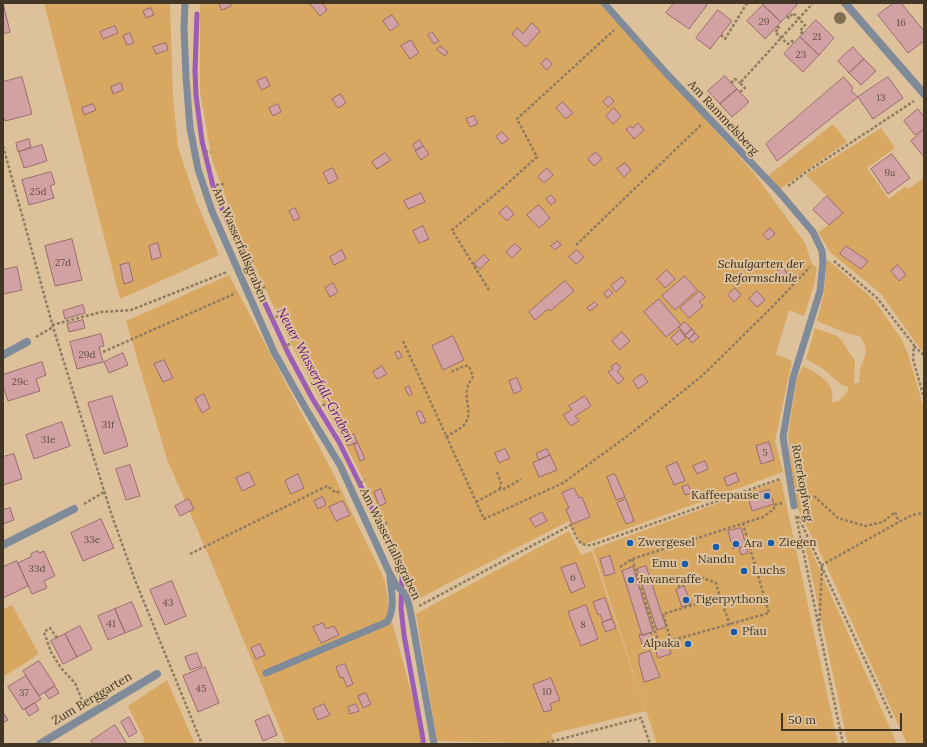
<!DOCTYPE html>
<html>
<head>
<meta charset="utf-8">
<style>
	body { margin:0 }
	#map { position:relative; width:927px; height:747px; overflow:hidden; background:#dcc19b; font-family:Lora,serif }
	canvas { display:block }
	.frame { position:absolute; inset:0; border:4px solid #413626; pointer-events:none }
	.scale { position:absolute; left:781px; top:713px; width:121px; height:18px; box-sizing:border-box; border:2px solid #413626; border-top:0; padding-left:5px; font-size:12px; line-height:14px; white-space:nowrap; color:#413626; -webkit-text-stroke:3px #dcc19b; paint-order:stroke }
</style>
</head>
<body>
<div id="map">
<canvas width="927" height="747"></canvas>
<div class="frame"></div>
<div class="scale">50 m</div>
</div>
<script>
const context = document.querySelector('canvas').getContext('2d');
context.lineJoin = 'round';
function fillPath(path, color) { context.fillStyle = color; context.fill(path, 'evenodd'); }
function trace(path, color, width, dash) { context.strokeStyle = color; context.lineWidth = width; context.lineCap = dash ? 'butt' : 'round'; context.setLineDash(dash || []); context.stroke(path); }
function write(font, color, halo, rows, align = 'center') {
  context.font = font + ' Lora,serif'; context.lineWidth = 4; context.setLineDash([]); context.textBaseline = 'middle'; context.strokeStyle = halo; context.fillStyle = color; for (const [text, x, y, turn = 0] of rows) {
    context.save(); context.translate(x, y); context.rotate((+turn || 0) * Math.PI / 180); context.textAlign = isNaN(turn) ? turn : align; if (halo) context.strokeText(text, 0, 0); context.fillText(text, 0, 0); context.restore();
  }
}
const green = new Path2D(`
	M44 3H170L173 97 178 147 195 198 219 255 120 299Z
	M200 3H599L754 173 805 243 812 264 817 267 814 285 804 316 789 310 776 354 792 361 775 441 783 472 582 545 569 521 416 600 386 523 353 459 291 344 237 228 212 160 200 92Z
	M833 124 847 142 780 189 768 176Z
	M881 128 895 148 867 168 889 199 906 186 908 189 924 178V352L919 347 881 294 830 252 818 232 829 225 827 196 806 175Z
	M827 259 874 300 901 338 908 354 924 409V744H907L827 567 796 505 788 436 797 377 803 366C818 374 836 382 832 402L839 401 848 391V387L842 385 823 369 806 359 815 328C821 331 831 333 837 336 845 342 848 353 855 360L854 383H859C860 377 859 369 862 364 867 352 867 347 860 336L846 333 817 321 824 293Z
	M229 275 332 471 385 581 389 610 425 744H286L216 573 167 459 126 321Z
	M781 480 838 744H657L593 549Z
	M569 531 581 555 592 551 646 711 551 734 555 744 437 741 416 614Z
	M803 535 808 543 897 744H848Z
	M12 605 39 654 3 677V609Z
	M167 680 195 744H142L145 741 128 706Z`);
const stream = new Path2D(`
	M197 14 195 71 196 95 202 141 213 186 230 228 288 353 312 398 339 442 390 545 402 576 401 608 404 635 423 739V744`);
const building = new Path2D(`
	M3 3 10 32 3 34Z
	M219 3H230L231 6 222 10Z
	M312 3H322L327 10 320 16 310 4Z
	M674 3H705L707 5 689 29 666 13Z
	M765 3H795L797 5 781 22 763 5Z
	M894 3H901L924 31V41L908 53 878 15Z
	M763 5 781 22 765 39 747 21Z
	M151 8 154 15 146 18 143 11Z
	M718 10 732 21 710 49 696 38Z
	M392 15 399 25 390 31 383 21Z
	M816 20 834 38 819 55 800 37Z
	M532 23 540 31 526 47 512 34 517 28 523 33Z
	M115 26 118 33 103 39 100 32Z
	M432 32 439 41 434 44 428 35Z
	M130 33 134 43 127 45 123 36Z
	M800 37 819 55 803 72 784 54Z
	M411 40 419 53 410 59 401 46Z
	M166 43 168 50 156 54 153 47Z
	M440 46 448 52 445 56 437 50Z
	M853 47 864 59 849 73 838 61Z
	M547 58 552 64 547 70 541 64Z
	M864 59 876 71 861 85 849 73Z
	M725 76 737 89 720 104 708 91Z
	M22 77 32 114 5 121 3 115V82Z
	M266 77 270 86 261 90 257 81Z
	M844 77 853 88 851 91 858 97 777 161 766 144Z
	M888 77 903 98 873 119 858 97Z
	M121 83 123 90 113 94 111 87Z
	M737 89 749 102 732 117 720 104Z
	M341 94 346 103 338 108 332 99Z
	M609 96 614 101 608 107 603 102Z
	M563 102 573 113 566 119 556 108Z
	M93 104 96 110 84 115 82 108Z
	M278 104 281 112 273 116 269 108Z
	M614 108 621 116 613 124 606 116Z
	M918 109 924 117V128L915 135 904 121Z
	M474 116 478 124 470 127 466 119Z
	M638 123 644 130 634 139 626 129 630 126 633 128Z
	M924 130V157L911 141Z
	M502 132 509 139 502 144 496 137Z
	M29 139 31 147 18 152 16 143Z
	M420 140 423 146 416 151 413 145Z
	M42 145 47 161 24 168 19 152Z
	M423 146 429 154 421 160 415 151Z
	M596 152 602 159 594 166 588 159Z
	M385 153 391 160 377 169 372 162Z
	M892 154 910 178 888 194 871 169Z
	M625 163 631 170 624 177 617 169Z
	M333 168 338 179 329 184 323 173Z
	M547 168 553 175 544 183 538 177Z
	M51 172 55 184 50 186 54 198 29 205 22 180Z
	M421 193 425 202 408 209 404 201Z
	M551 195 556 201 551 205 546 199Z
	M827 196 843 213 829 225 813 210Z
	M539 205 550 218 539 228 527 215Z
	M507 206 514 214 507 221 499 213Z
	M295 208 300 218 294 221 289 211Z
	M423 226 429 239 419 243 413 231Z
	M770 228 775 234 768 240 763 235Z
	M72 239 82 280 55 286 45 246Z
	M558 241 561 245 555 250 551 246Z
	M158 243 161 257 152 260 149 246Z
	M515 244 521 249 512 258 506 252Z
	M846 246 868 261 861 269 840 254Z
	M342 250 346 259 334 265 330 257Z
	M577 250 584 257 576 264 569 257Z
	M484 255 489 260 480 269 474 264Z
	M129 263 133 281 124 284 120 265Z
	M898 265 906 275 899 281 891 271Z
	M17 267 22 290 3 294V270Z
	M784 268 788 275 781 278 777 271Z
	M667 270 675 279 665 288 657 279Z
	M685 276 697 290 675 310 662 296Z
	M622 277 626 282 616 292 611 286Z
	M565 281 574 291 550 311 548 309 535 320 529 312Z
	M333 283 338 292 330 297 325 288Z
	M735 288 741 295 734 302 728 295Z
	M609 289 613 293 607 298 604 294Z
	M700 291 705 297 699 302 703 306 689 318 680 308Z
	M757 291 765 300 757 307 749 299Z
	M659 299 681 325 666 337 644 312Z
	M595 302 598 305 590 311 587 308Z
	M83 305 85 313 65 319 63 311Z
	M83 320 85 328 69 332 67 324Z
	M685 322 692 329 685 335 679 327Z
	M692 329 695 333 689 339 685 335Z
	M680 330 686 338 677 345 671 338Z
	M622 332 630 341 620 350 612 341Z
	M695 333 699 337 692 343 689 339Z
	M101 334 104 346 99 347 103 362 77 369 70 342Z
	M453 336 464 360 443 370 432 346Z
	M399 351 402 357 398 359 395 353Z
	M123 353 128 365 109 373 104 362Z
	M164 360 173 378 163 382 154 364Z
	M42 362 46 375 36 379 40 391 8 401 3 386V375Z
	M617 363 621 368 617 371 624 379 618 384 608 372 613 369 611 367Z
	M382 366 387 374 377 379 373 372Z
	M642 374 648 382 638 389 633 381Z
	M517 378 522 390 514 394 509 381Z
	M409 386 412 394 409 396 405 388Z
	M204 394 210 408 202 413 195 399Z
	M112 396 128 446 104 454 88 403Z
	M585 396 591 406 575 416 579 421 571 426 563 415 572 410 569 406Z
	M421 411 426 422 421 424 416 413Z
	M62 422 70 446 34 459 26 435Z
	M354 434 357 442 348 446 345 438Z
	M769 442 774 460 761 464 756 446Z
	M358 443 365 459 360 461 354 445Z
	M505 449 510 458 499 463 495 453Z
	M547 449 550 455 539 460 536 454Z
	M14 454 22 479 3 485V457Z
	M550 455 557 470 539 477 533 463Z
	M705 461 708 469 697 474 693 466Z
	M677 462 685 481 674 485 666 467Z
	M130 465 140 496 126 500 116 469Z
	M249 472 255 485 242 491 236 478Z
	M736 473 739 481 727 486 724 478Z
	M298 474 304 488 291 494 285 481Z
	M615 474 625 497 616 500 607 477Z
	M688 485 692 493 685 495 682 487Z
	M574 488 579 498 582 497 590 517 572 524 566 509 569 508 562 493Z
	M381 489 386 503 379 506 374 492Z
	M769 490 774 504 752 511 748 496Z
	M323 497 326 505 318 509 314 501Z
	M189 499 194 509 180 516 175 506Z
	M626 499 634 521 626 524 617 503Z
	M343 501 350 515 336 521 329 507Z
	M10 508 14 520 3 524V510Z
	M542 512 547 521 535 527 530 519Z
	M101 519 114 548 83 561 71 533Z
	M741 528 746 545 733 549 728 531Z
	M746 546 748 553 741 555 739 548Z
	M38 551 39 553 44 551 55 576 44 581 47 588 32 594 18 563 32 556 31 554Z
	M610 556 615 573 605 576 600 559Z
	M17 561 28 586 3 598V567Z
	M576 563 585 587 571 593 561 568Z
	M646 566 666 627 657 630 637 569Z
	M633 567 653 632 642 635 622 571Z
	M172 581 186 616 165 625 150 590Z
	M684 586 691 604 682 607 676 590Z
	M605 598 612 618 603 622 600 614 598 615 593 602Z
	M132 602 142 626 125 633 115 609Z
	M586 605 598 639 581 646 568 612Z
	M115 609 125 633 108 640 98 616Z
	M612 619 616 628 606 632 602 623Z
	M323 623 326 629 334 626 339 635 321 643 313 627Z
	M80 626 92 649 77 657 65 634Z
	M651 633 654 642 647 644 646 643 642 644 639 635 642 634V635Z
	M65 634 77 657 63 664 51 641Z
	M260 644 265 655 256 659 251 648Z
	M668 644 671 654 658 658 655 648Z
	M650 651 660 677 644 682 639 663V655Z
	M197 653 202 666 190 670 185 657Z
	M39 661 55 685 39 696 23 671Z
	M345 664 353 684 347 687 343 677 340 678 336 667Z
	M205 667 219 703 198 712 183 676Z
	M26 676 41 699 23 710 8 687Z
	M551 678 560 700 550 704 552 710 544 712 533 685Z
	M55 686 59 693 49 699 45 693Z
	M366 693 371 704 363 708 358 696Z
	M35 703 39 710 29 716 25 709Z
	M324 704 330 715 318 720 313 709Z
	M356 704 359 711 350 714 348 707Z
	M3 712 8 720 3 723Z
	M269 715 277 735 263 741 255 721Z
	M129 717 137 732 129 737 121 722Z
	M115 725 127 744H93L91 741Z`);
const path = new Path2D(`
	M787 16 789 18 793 13 805 25 800 31 803 34
	M777 26 779 28 775 32 788 44 792 41 794 43
	M721 35 725 39 747 3
	M731 83 735 79 740 83
	M740 92 745 88 740 83 813 3
	M3 146 53 327 111 513 135 580 202 744
	M205 152H211
	M216 185 224 184
	M788 186 805 173 914 101
	M576 245 701 125
	M834 261 877 298 914 345 913 359 924 398
	M246 264 253 261
	M258 290 265 287
	M489 290 452 230 498 192 537 157 517 119 614 30
	M271 319 278 316
	M52 325 101 312 131 310 227 272
	M36 337 53 327
	M403 341 484 519 563 483 630 434 703 375 776 303 810 267
	M914 346 924 355
	M283 348 291 343
	M103 352 236 293
	M307 389 314 385
	M318 408 325 404
	M446 437C452 433 462 429 466 422 472 412 465 401 467 391 467 386 470 381 473 377L469 366H464L449 373
	M497 472 501 483 500 489
	M360 483 365 480
	M804 498 810 496 815 497 838 518 865 526 883 522 895 512 899 522
	M476 502 500 489H504L521 479
	M84 504 104 492
	M796 516 843 744
	M798 516 892 718
	M380 526 387 523
	M190 554 327 486 336 493 341 491
	M632 559 659 644 652 647
	M620 567 632 559 763 517 774 509V505L783 503
	M679 588V586L703 578 716 583 720 597
	M419 606 571 525C576 536 578 547 592 545L780 479
	M819 631 822 565 899 522 912 515 924 513
	M57 638 50 628 44 632 51 652 61 668 75 683 84 705
	M671 641 663 614 720 597 730 625
	M659 644 769 613 743 524
	M542 744 641 718 650 744`);
const lane = new Path2D(`
	M185 3 184 27 186 77 190 128 198 169 212 211 274 352 306 409 340 465 390 574 396 585 406 595 410 609 434 744
	M604 3 666 73 780 193 813 232 822 251 823 262 820 291 793 378 783 437 794 506
	M266 673 387 622C396 608 391 591 390 577`);
const street = new Path2D(`
	M845 3 924 94
	M3 355 27 342
	M3 545 74 509
	M40 744 157 674`);
const trees = [
	[840,18]
];
const markers = [
	[767,496,4,"#175cac"],
	[630,543,4,"#175cac"],
	[771,543,4,"#175cac"],
	[736,544,4,"#175cac"],
	[716,547,4,"#175cac"],
	[685,564,4,"#175cac"],
	[744,571,4,"#175cac"],
	[631,580,4,"#175cac"],
	[686,600,4,"#175cac"],
	[734,632,4,"#175cac"],
	[688,644,4,"#175cac"]
];
const numberNames = [
	["29",764,22],
	["16",901,23],
	["21",817,37],
	["23",801,55],
	["13",881,98],
	["9a",890,173],
	["25d",38,192],
	["27d",63,263],
	["29d",87,355],
	["29c",20,382],
	["31f",108,425],
	["31e",48,440],
	["5",765,453],
	["33e",92,540],
	["33d",37,569],
	["6",573,578],
	["43",168,603],
	["41",111,624],
	["8",583,625],
	["45",201,689],
	["10",547,692],
	["37",24,693]
];
const streetNames = [
	["Am Rammelsberg",723,118,47],
	["Am Wasserfallsgraben",240,245,67],
	["Roterkopfweg",802,483,80],
	["Am Wasserfallsgraben",390,544,64],
	["Zum Berggarten",92,699,-31]
];
const parkNames = [
	["Schulgarten der",761,265],
	["Reformschule",761,279]
];
const poiNames = [
	["Kaffeepause",759,496,"right"],
	["Zwergesel",638,543],
	["Ziegen",779,543],
	["Ara",744,544],
	["Nandu",716,560,"center"],
	["Emu",677,564,"right"],
	["Luchs",752,571],
	["Javaneraffe",639,580],
	["Tigerpythons",694,600],
	["Pfau",742,632],
	["Alpaka",680,644,"right"]
];
const waterNames = [
	["Neuer Wasserfall-Graben",315,375,62]
];
fillPath(green, '#d8a863');
trace(stream, '#9d5db7', 5);
fillPath(building, '#d2a1a3');
trace(building, '#9a6c6f', 1);
trace(path, '#8f7c61', 2.5, [3, 2]);
trace(lane, '#808b9a', 7);
trace(street, '#808b9a', 8);
context.fillStyle = '#816d52';
for (const [x, y] of trees) { context.beginPath(); context.arc(x, y, 6, 0, 2 * Math.PI); context.fill(); }
for (const [x, y, r, color] of markers) { const dot = new Path2D(); dot.arc(x, y, r, 0, 2 * Math.PI); context.fillStyle = color; context.fill(dot); trace(dot, '#dcc19b', 1.5); }
write('10px', '#655145', null, numberNames);
write('12px', '#413626', '#dcc19b', streetNames);
write('italic 12px', '#362916', '#dcc19b', parkNames);
write('12px', '#413626', '#dcc19b', poiNames, 'left');
write('italic 13px', '#6a1487', '#dcc19b', waterNames);
</script>
</body>
</html>
